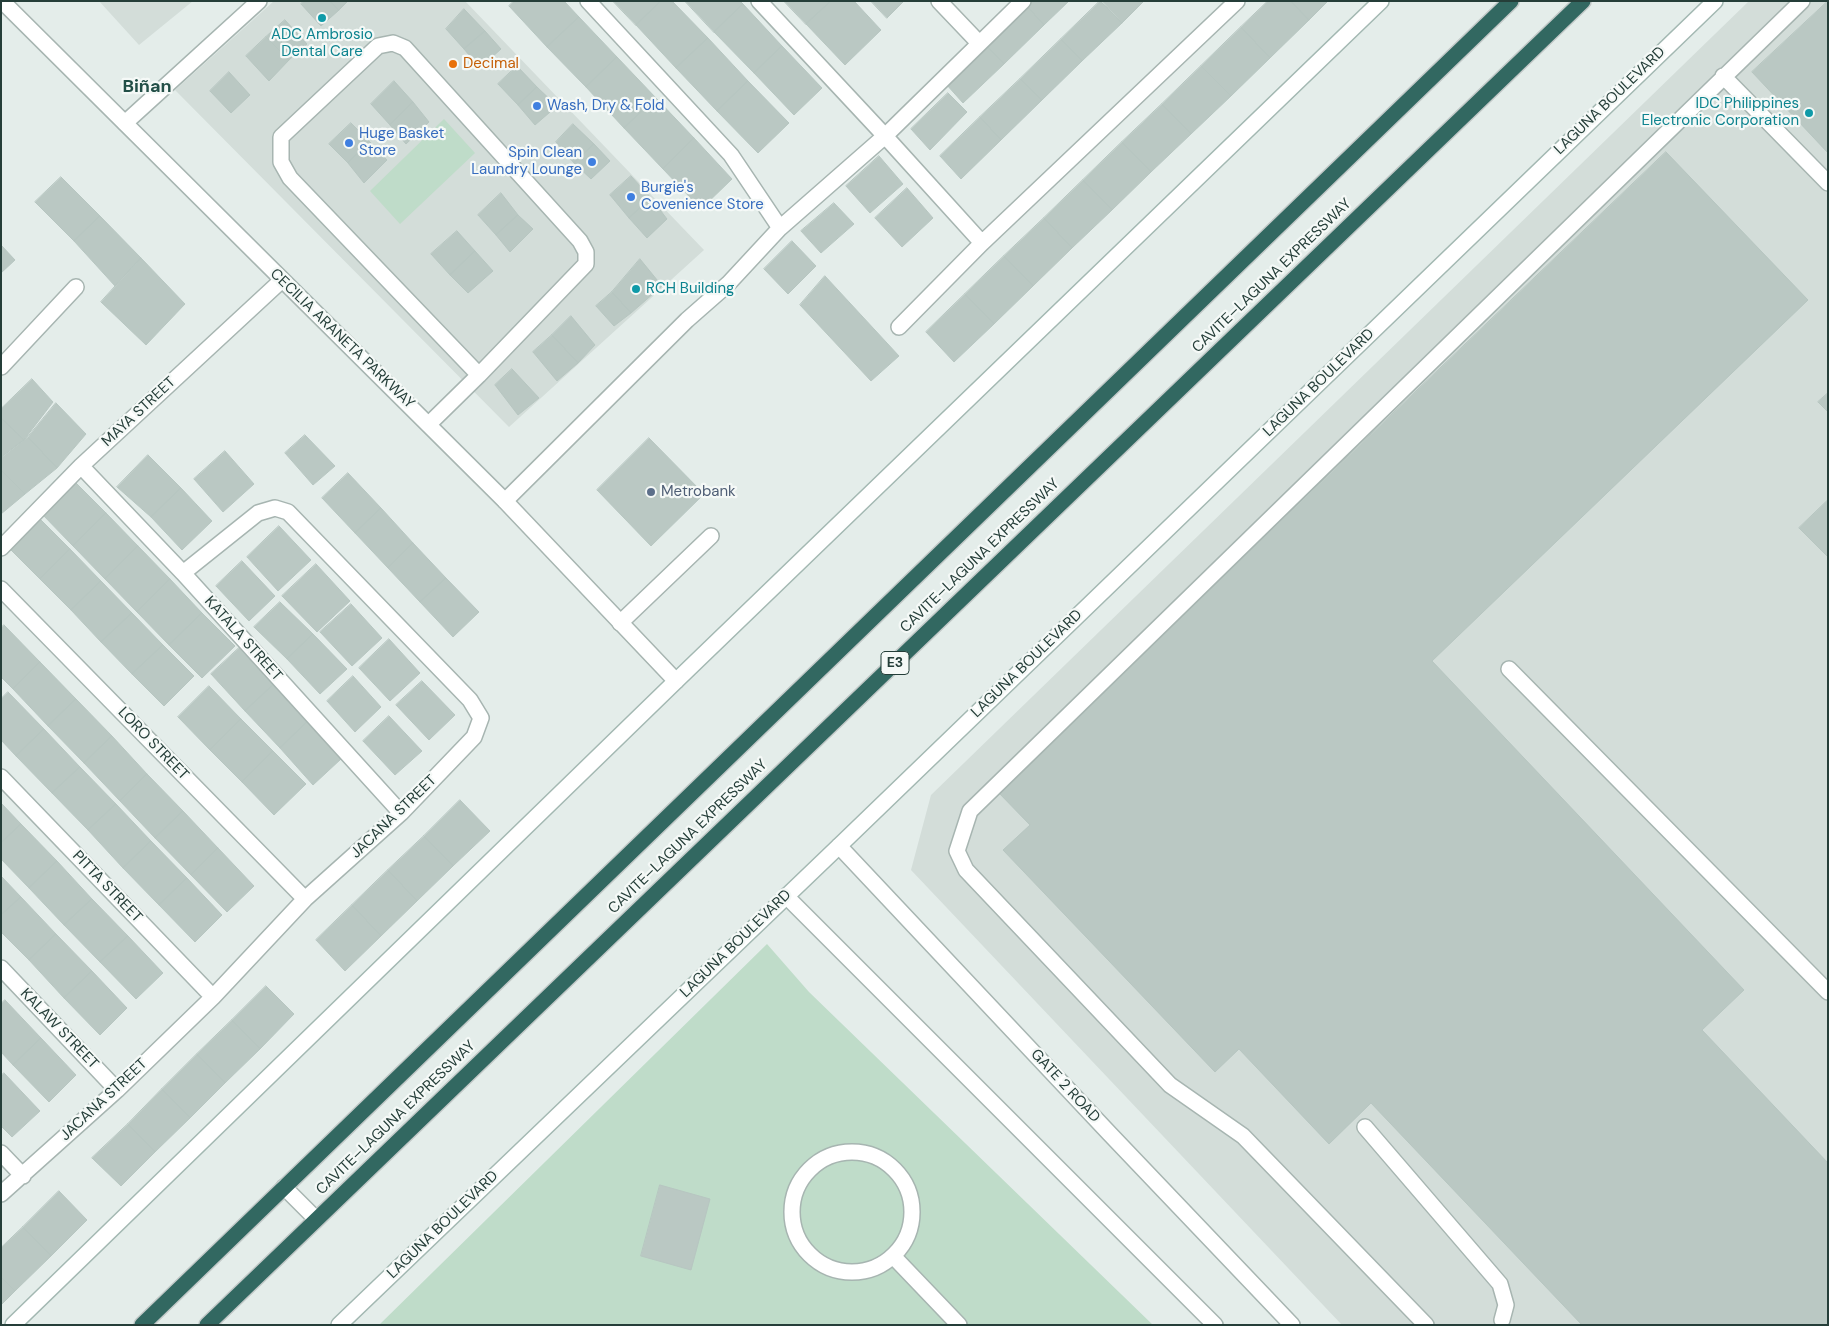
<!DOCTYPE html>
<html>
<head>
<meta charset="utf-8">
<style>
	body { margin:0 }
	#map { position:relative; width:1829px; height:1326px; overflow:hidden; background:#e4edea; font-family:"DM Sans",sans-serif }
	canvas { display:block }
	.frame { position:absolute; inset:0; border:2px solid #253e39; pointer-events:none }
</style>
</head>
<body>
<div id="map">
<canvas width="1829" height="1326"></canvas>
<div class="frame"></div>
</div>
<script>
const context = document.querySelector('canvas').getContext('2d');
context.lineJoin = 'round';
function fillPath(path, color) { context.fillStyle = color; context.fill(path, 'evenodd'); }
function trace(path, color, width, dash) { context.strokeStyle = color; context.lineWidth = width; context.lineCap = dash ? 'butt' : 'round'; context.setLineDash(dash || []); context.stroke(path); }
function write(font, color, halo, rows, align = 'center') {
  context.font = font + ' "DM Sans",sans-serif'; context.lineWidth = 4.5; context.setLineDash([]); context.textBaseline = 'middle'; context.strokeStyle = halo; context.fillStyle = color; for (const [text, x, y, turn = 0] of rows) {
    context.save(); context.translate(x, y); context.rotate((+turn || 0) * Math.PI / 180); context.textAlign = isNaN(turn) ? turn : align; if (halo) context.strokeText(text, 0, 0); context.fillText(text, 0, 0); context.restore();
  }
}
const built = new Path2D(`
	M99 1H193L139 45Z
	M274 1H465L704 250 509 427 175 90Z
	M1749 1H1828V1325H1342L911 870 931 795Z`);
const green = new Path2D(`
	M444 119 475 153 400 224 370 191Z
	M767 944 809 992 1153 1325H379Z`);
const building = new Path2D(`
	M304 1H330L339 10 321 26 301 4Z
	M330 1H348L339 10Z
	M514 1H564L579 17 547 47 509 6Z
	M613 1H661L636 25Z
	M661 1H672L708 38 676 68 636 25Z
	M685 1H740L743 4 714 32Z
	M784 1H831L806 24Z
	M831 1H854L881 30 845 65 806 24Z
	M871 1H904L887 18Z
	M1027 1H1069L1044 25 1025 4Z
	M1100 1 1122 23 1082 61 1061 39Z
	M1102 1H1144L1122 23Z
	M1268 1H1291L1309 20 1270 58 1241 27Z
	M1291 1H1328L1309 20Z
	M1828 1V153L1752 72Z
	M743 4 782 46 754 73 714 32Z
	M1025 4 1044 25 1004 64 984 43Z
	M464 9 485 31 464 49 446 29Z
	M579 17 617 57 586 87 547 47Z
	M285 20 307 44 289 60 266 37Z
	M1241 27 1270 58 1231 96 1201 66Z
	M485 31 501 49 480 68 464 49Z
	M266 37 289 60 269 81 246 56Z
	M708 38 748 81 717 111 676 68Z
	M1061 39 1082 61 1042 100 1020 79Z
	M984 43 1004 64 963 103 946 84Z
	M782 46 822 88 794 115 754 73Z
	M617 57 656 98 624 128 586 87Z
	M517 66 537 87 518 105 498 84Z
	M1201 66 1231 96 1191 134 1162 104Z
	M229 72 250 95 231 113 210 91Z
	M1020 79 1042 100 1001 140 980 117Z
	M394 81 413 102 390 125 371 104Z
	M748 81 789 123 758 153 717 111Z
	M537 87 557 106 535 125 518 105Z
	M948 93 967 112 930 150 911 129Z
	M656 98 694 138 663 169 624 128Z
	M413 102 429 122 406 144 390 125Z
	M1162 104 1191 134 1151 172 1122 142Z
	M980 117 1001 140 961 179 940 156Z
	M351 123 369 141 348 163 329 144Z
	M573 124 594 144 574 163 556 142Z
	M694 138 732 179 701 209 663 169Z
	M369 141 387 160 364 183 348 163Z
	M1122 142 1151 172 1112 210 1083 180Z
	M594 144 610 161 591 179 574 163Z
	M1666 152 1808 300 1432 661 1744 990 1702 1030 1828 1163V1325H1582L1371 1103 1329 1144 1239 1049 1215 1072 1003 850 1030 825 998 792Z
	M879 156 903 184 870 213 846 186Z
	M631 176 651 198 629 218 610 195Z
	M61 177 100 216 74 241 35 202Z
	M1083 180 1112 210 1072 248 1044 218Z
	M907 188 933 218 902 247 875 218Z
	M501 193 518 215 496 235 478 215Z
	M651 198 667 219 647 238 629 218Z
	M834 203 854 224 821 253 801 231Z
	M518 215 533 229 510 252 496 235Z
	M100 216 141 258 115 286 74 241Z
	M1044 218 1072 248 1033 286 1004 256Z
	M457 231 475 251 450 275 431 254Z
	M792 241 816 266 788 294 764 269Z
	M1 245 15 260 1 273Z
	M475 251 493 271 468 293 450 275Z
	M1004 256 1033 286 994 324 965 294Z
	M141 258 185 304 146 345 101 302Z
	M640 259 662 286 631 313 612 292Z
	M825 276 899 356 871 381 800 305Z
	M612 292 631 313 614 326 596 306Z
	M965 294 994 324 954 362 926 332Z
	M571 316 595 345 578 363 552 335Z
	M552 335 578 363 557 381 533 352Z
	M512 369 539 398 518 415 495 385Z
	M32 379 53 402 24 440 1 418V409Z
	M1828 393V412L1818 402Z
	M56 403 86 434 57 468 28 437Z
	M1 418 24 440 1 457Z
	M305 435 335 466 313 485 285 453Z
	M28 437 57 468 25 494 1 470V458Z
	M649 438 704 494 651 546 597 490Z
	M225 451 254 484 223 512 194 479Z
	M148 455 181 488 151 517 117 487Z
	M1 470 25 494 1 514Z
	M348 473 381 508 355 533 322 498Z
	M73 480 106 513 73 546 41 513Z
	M181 488 212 521 182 550 151 517Z
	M1828 500V557L1799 528Z
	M381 508 413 543 388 568 355 533Z
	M106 513 138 546 105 579 73 546Z
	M38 517 70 549 40 579 8 547Z
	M279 526 311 560 278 591 247 557Z
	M413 543 446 578 420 602 388 568Z
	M138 546 170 579 137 612 105 579Z
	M70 549 101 581 71 610 40 579Z
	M242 561 275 596 249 621 216 586Z
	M316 564 350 601 317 632 282 596Z
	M446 578 479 612 453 637 420 602Z
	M170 579 202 613 169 645 137 612Z
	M101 581 132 613 101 642 71 610Z
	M280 602 313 634 287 659 254 627Z
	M351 604 382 638 352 666 320 632Z
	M132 613 163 645 132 674 101 642Z
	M202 613 235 646 202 678 169 645Z
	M4 625 40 662 13 689 1 677V628Z
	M313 634 347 669 320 694 287 659Z
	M389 639 420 673 390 701 359 668Z
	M163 645 194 676 164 706 132 674Z
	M239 648 273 685 245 711 211 674Z
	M40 662 76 699 48 726 13 689Z
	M353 676 381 707 355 732 327 701Z
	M422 681 455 715 429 740 396 705Z
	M273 685 307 722 280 748 245 711Z
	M209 686 241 719 210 750 178 717Z
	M8 692 44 729 16 756 1 740V699Z
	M76 699 112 736 84 763 48 726Z
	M389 716 422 751 395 775 363 741Z
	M241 719 273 751 242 782 210 750Z
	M307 722 341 759 313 785 280 748Z
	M44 729 80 767 52 793 16 756Z
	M112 736 147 774 120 801 84 763Z
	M273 751 306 784 274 815 242 782Z
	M80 767 116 804 88 830 52 793Z
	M147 774 183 811 155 838 120 801Z
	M460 800 490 831 453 866 424 836Z
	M1 803 21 824 1 843Z
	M116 804 151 841 123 868 88 830Z
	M183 811 218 848 191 875 155 838Z
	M21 824 57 861 29 888 1 859V843Z
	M424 836 453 866 417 901 388 870Z
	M151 841 187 878 159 905 123 868Z
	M218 848 254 886 227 912 191 875Z
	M57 861 92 899 64 925 29 888Z
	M388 870 417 901 381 936 352 905Z
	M1 876 21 897 1 915Z
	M187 878 222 915 195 942 159 905Z
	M21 897 56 934 29 960 1 932V915Z
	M92 899 128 936 100 962 64 925Z
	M352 905 381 936 345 971 316 940Z
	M56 934 92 971 64 998 29 960Z
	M128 936 163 973 136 999 100 962Z
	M92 971 127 1008 100 1035 64 998Z
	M266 986 294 1014 260 1049 232 1020Z
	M5 1000 41 1038 13 1065 1 1052V1004Z
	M232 1020 260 1049 225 1083 197 1054Z
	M41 1038 76 1075 49 1102 13 1065Z
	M197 1054 225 1083 190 1118 162 1089Z
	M4 1073 40 1111 12 1137 1 1126V1076Z
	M162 1089 190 1118 155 1152 128 1124Z
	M128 1124 155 1152 121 1186 92 1158Z
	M660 1185 710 1199 691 1270 641 1256Z
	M59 1191 87 1220 51 1256 23 1227Z
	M23 1227 51 1256 15 1291 1 1277V1248Z
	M1 1277 15 1291 1 1305Z`);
const service = new Path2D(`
	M1723 76 1828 183
	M620 623 711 536
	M1509 669 1828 992
	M1365 1127 1500 1284 1506 1305 1502 1320
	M792 1212a60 60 0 1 1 120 0a60 60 0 1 1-120 0Z
	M284 1187 316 1219
	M893 1256 959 1325
	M1426 1325 1243 1136 1170 1085 966 870 957 851 970 811 1802 1`);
const minor = new Path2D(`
	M588 1 731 155 780 228
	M759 1 885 136 982 243
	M939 1 979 43
	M125 123 259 1
	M899 327 982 243 1237 1
	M1 367 76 287
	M429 424 479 375 586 264V252L580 241 405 48 393 43 378 46 281 137V162L290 178 479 375
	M81 466 183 573 401 813
	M505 501 687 320 728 284 780 228 885 136 1023 1
	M1 548 81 466 282 280
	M1 589 305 899
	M1 777 213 997
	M839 846 1109 1133 1292 1325
	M786 896 1215 1325
	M1 968 117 1090
	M1 1153 23 1176
	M1 1194 117 1090 213 997 305 899 401 813 474 737 481 718 470 700 288 512 275 508 258 513 183 573`);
const tertiary = new Path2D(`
	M2 1 505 501 676 681`);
const secondary = new Path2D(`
	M13 1325 676 681 1381 1
	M339 1325 839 846 1715 1`);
const motorway = new Path2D(`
	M142 1325 1511 1
	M207 1325 1583 1`);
const markers = [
	[322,18,5,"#0f9aa8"],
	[453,64,5,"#e8710a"],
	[537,106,5,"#3f7fe0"],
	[1809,113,5,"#0f9aa8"],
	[349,143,5,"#3f7fe0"],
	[592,162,5,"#3f7fe0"],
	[631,197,5,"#3f7fe0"],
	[636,289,5,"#0f9aa8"],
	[651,492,5,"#5c6f8a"]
];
const shields = [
	[895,663,28]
];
const shieldNames = [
	["E3",895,663]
];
const cultureNames = [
	["ADC Ambrosio",322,35],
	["Dental Care",322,52],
	["IDC Philippines",1799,104,"right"],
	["Electronic Corporation",1799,121,"right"],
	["RCH Building",646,289,"left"]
];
const foodNames = [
	["Decimal",463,64]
];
const streetNames = [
	["LAGUNA BOULEVARD",1610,101,-44],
	["CAVITE–LAGUNA EXPRESSWAY",1272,276,-44],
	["CECILIA ARANETA PARKWAY",342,339,44],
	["LAGUNA BOULEVARD",1319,383,-44],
	["MAYA STREET",139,412,-43],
	["CAVITE–LAGUNA EXPRESSWAY",980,556,-44],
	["KATALA STREET",243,639,48],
	["LAGUNA BOULEVARD",1027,664,-44],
	["LORO STREET",153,744,46],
	["JACANA STREET",394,817,-44],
	["CAVITE–LAGUNA EXPRESSWAY",688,837,-44],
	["PITTA STREET",107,887,46],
	["LAGUNA BOULEVARD",736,944,-44],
	["KALAW STREET",59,1029,46],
	["GATE 2 ROAD",1065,1086,47],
	["JACANA STREET",104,1100,-43],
	["CAVITE–LAGUNA EXPRESSWAY",396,1118,-44],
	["LAGUNA BOULEVARD",443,1225,-44]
];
const shopNames = [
	["Wash, Dry & Fold",547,106],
	["Huge Basket",359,134],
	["Store",359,151],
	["Spin Clean",582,153,"right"],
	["Laundry Lounge",582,170,"right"],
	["Burgie's",641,188],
	["Covenience Store",641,205]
];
const serviceNames = [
	["Metrobank",661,492]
];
const quarterNames = [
	["Biñan",147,87]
];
fillPath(built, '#d3ddd9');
fillPath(green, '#bfdcc9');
fillPath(building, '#bac8c3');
trace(building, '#b7c6c1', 1);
trace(service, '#a7b5b1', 18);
trace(minor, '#a7b5b1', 18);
trace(tertiary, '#a7b5b1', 18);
trace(secondary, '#a3b8b2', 18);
trace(motorway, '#c2c9c8', 18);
trace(service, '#fff', 15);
trace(minor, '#fff', 15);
trace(tertiary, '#fff', 15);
trace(secondary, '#fff', 15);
trace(motorway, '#326861', 15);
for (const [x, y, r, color] of markers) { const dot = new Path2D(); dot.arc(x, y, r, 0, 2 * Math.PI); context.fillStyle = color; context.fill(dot); trace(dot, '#f5f9f7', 2); }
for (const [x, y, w] of shields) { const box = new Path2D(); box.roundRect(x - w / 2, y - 11.5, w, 23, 4); context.fillStyle = '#f5f9f7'; context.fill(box); trace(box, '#253e39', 1); }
write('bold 14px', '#253e39', null, shieldNames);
write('15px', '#0d838f', '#f5f9f7', cultureNames);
write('15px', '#c56008', '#f5f9f7', foodNames, 'left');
write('15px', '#253e39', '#f5f9f7', streetNames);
write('15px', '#366cbe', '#f5f9f7', shopNames, 'left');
write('15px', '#4e5e75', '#f5f9f7', serviceNames, 'left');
write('bold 18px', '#224f47', '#f5f9f7', quarterNames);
</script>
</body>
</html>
